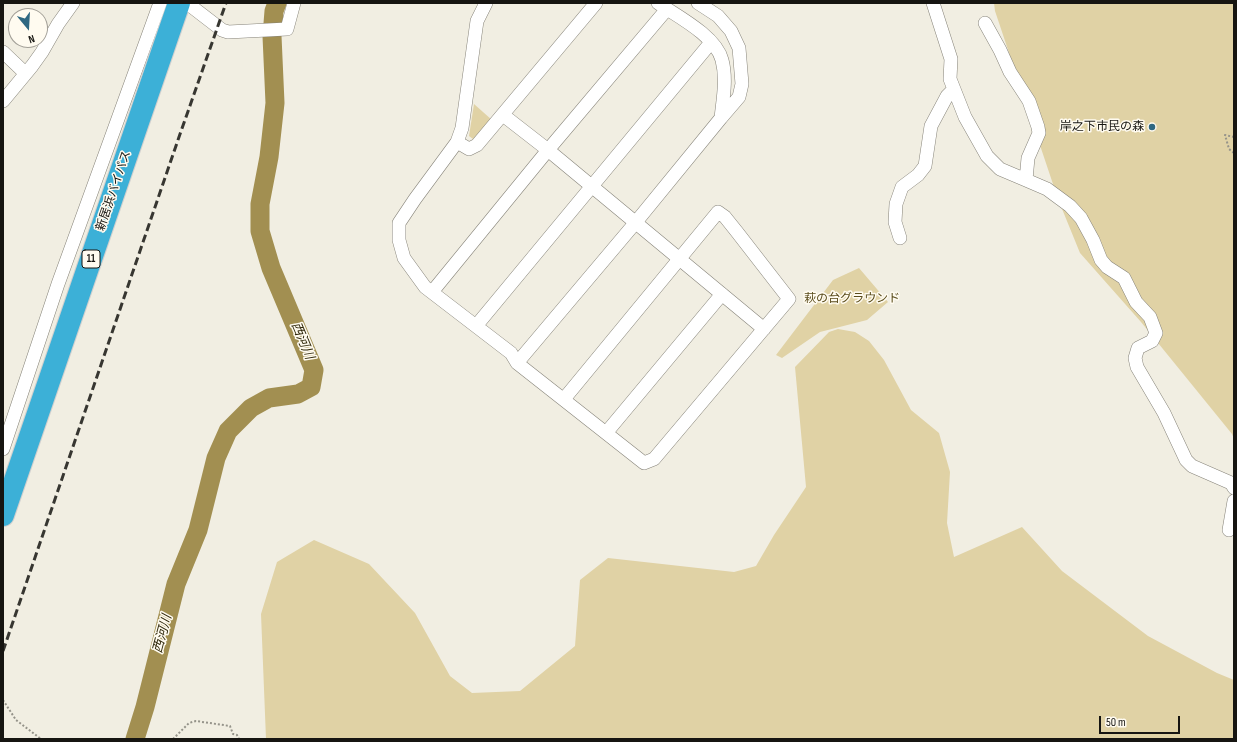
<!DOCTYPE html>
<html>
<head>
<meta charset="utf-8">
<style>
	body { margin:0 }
	#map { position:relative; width:1237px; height:742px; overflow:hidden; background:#f1eee2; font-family:"Sofia Sans Condensed",sans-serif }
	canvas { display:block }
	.frame { position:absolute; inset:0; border:4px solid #161511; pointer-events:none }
	.north { position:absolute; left:8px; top:8px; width:40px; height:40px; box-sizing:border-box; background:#fffbf0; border:1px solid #a29f97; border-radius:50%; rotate:162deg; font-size:11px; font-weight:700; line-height:16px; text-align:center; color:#161511 }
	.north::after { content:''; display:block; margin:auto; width:14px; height:18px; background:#2f6882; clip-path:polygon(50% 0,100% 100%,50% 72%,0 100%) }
	.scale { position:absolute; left:1099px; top:716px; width:81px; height:18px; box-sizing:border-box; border:2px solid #161511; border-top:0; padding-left:5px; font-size:12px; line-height:14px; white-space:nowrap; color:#161511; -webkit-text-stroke:3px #fffbf0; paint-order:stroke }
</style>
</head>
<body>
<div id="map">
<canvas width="1237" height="742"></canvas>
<div class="frame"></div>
<div class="north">N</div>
<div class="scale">50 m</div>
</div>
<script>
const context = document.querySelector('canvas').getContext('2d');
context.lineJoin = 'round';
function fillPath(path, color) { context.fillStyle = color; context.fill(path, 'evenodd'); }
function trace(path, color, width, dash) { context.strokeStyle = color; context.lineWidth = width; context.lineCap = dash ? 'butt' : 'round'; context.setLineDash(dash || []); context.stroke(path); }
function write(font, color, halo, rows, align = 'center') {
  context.font = font + ' "Sofia Sans Condensed","Noto Sans JP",sans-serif'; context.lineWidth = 3; context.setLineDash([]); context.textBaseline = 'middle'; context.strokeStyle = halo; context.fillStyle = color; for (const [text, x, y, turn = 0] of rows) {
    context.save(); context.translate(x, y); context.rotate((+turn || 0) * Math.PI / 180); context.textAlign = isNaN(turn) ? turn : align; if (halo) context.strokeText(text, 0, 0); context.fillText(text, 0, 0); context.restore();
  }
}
const green = new Path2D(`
	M994 3H1234V439L1232 434 1141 322 1080 253 1058 199 995 11Z
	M474 104 492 120 473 139 469 136Z
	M859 268 888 302 867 320 820 332 782 358 776 355 833 280Z
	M838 329 855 332 869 341 884 360 911 410 939 433 950 472 947 523 954 557 1022 527 1062 571 1148 636 1217 673 1234 680V739H266L261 614 277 562 314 540 369 564 415 613 450 676 472 693 520 691 575 646 580 580 608 558 734 572 756 566 774 535 806 487 795 367 829 332Z`);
const river = new Path2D(`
	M135 739 145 707 176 584 198 530 216 458 228 431 251 408 269 398 298 394 311 387 314 370 271 268 260 231V204L269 157 275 103 272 36 274 11 277 3`);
const path = new Path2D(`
	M1234 137 1225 135 1229 149 1234 153
	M3 700 16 720 41 739
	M173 739 189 723 196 721 230 726 233 734 237 735 239 739`);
const minor = new Path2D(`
	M187 3 222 30 228 32 287 29 294 3
	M486 3 477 21 462 128 457 142 415 199 399 223V240L404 258 425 287 511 353 517 363 644 463 654 459 789 299 737 232 725 217 718 212 564 399
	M658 3C677 16 716 36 722 60 727 79 723 99 721 118L739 97 742 84 739 48 731 31 718 16 698 3
	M933 3 951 59 950 79 965 117 987 156 1000 169 1026 180
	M985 23 1000 50 1010 72 1029 101 1038 127 1039 133 1028 158 1026 180 1047 189 1070 206 1081 218 1093 240 1101 260 1107 267 1124 278 1136 302 1150 317 1156 333 1152 341 1138 348 1135 358 1137 367 1164 413 1186 460 1192 466 1231 483 1234 488
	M3 52 25 73
	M3 101 32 66 42 52 58 24 73 3
	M503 115 548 150 764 329
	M457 142 469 149 477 145 596 3
	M900 238 895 222 896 204 902 187 918 175 925 166 931 126 947 96 954 89
	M432 292 548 150 667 9
	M476 326 708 46 713 44
	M517 363 636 222 721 118
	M606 433 722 294
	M3 449 58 284 160 3
	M1229 530 1234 501`);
const trunk = new Path2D(`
	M3 515 179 3`);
const rail = new Path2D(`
	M3 651 179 137 226 3`);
const markers = [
	[1152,127,4,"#2f6882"]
];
const shields = [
	[91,259,18]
];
const shieldNames = [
	["11",91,259]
];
const poiNames = [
	["岸之下市民の森",1144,127]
];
const streetNames = [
	["新居浜バイパス",114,191,-71]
];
const parkNames = [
	["萩の台グラウンド",852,299]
];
const waterNames = [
	["西河川",302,341,67],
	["西河川",163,634,-75]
];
fillPath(green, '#e0d2a5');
trace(river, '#a28f51', 19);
trace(minor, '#868379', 14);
trace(trunk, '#d0d0cf', 24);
trace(path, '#95938a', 2, [2, 2]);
trace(minor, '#fff', 13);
trace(trunk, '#3cb0d7', 22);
trace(rail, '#373631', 3, [8, 4]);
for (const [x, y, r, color] of markers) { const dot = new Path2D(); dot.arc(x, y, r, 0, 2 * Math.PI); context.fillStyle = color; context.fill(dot); trace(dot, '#fffbf0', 1.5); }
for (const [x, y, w] of shields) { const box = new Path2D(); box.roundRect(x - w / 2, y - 9, w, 18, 3); context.fillStyle = '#fffbf0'; context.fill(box); trace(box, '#161511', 1); }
write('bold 11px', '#161511', null, shieldNames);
write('12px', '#161511', '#fffbf0', poiNames, 'right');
write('12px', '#161511', '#fffbf0', streetNames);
write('12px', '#5a4c1b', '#fffbf0', parkNames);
write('italic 13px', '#31290c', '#fffbf0', waterNames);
</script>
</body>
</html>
